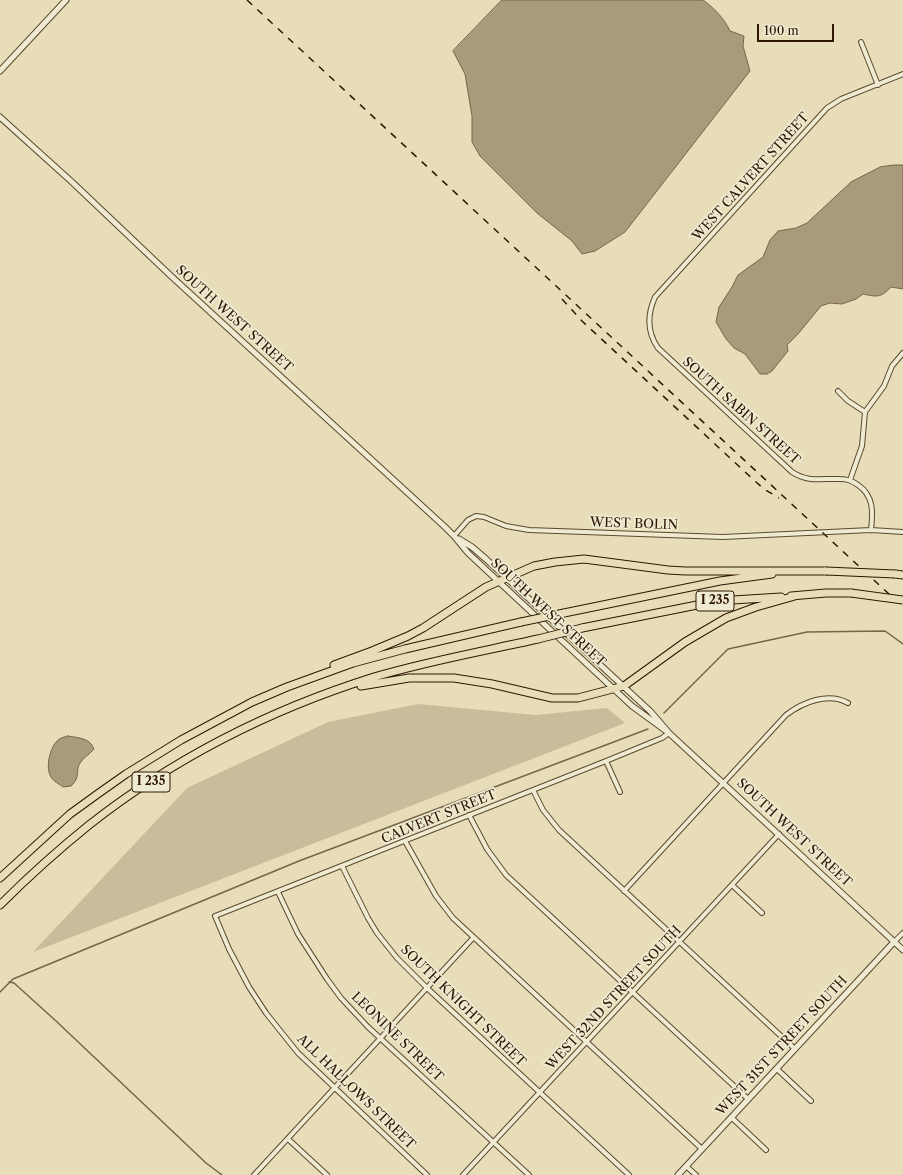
<!DOCTYPE html>
<html>
<head>
<meta charset="utf-8">
<style>
	body { margin:0 }
	#map { position:relative; width:903px; height:1175px; overflow:hidden; background:#e7deb9; font-family:"Libre Caslon Text",serif }
	canvas { display:block }
	.scale { position:absolute; left:757px; top:24px; width:77px; height:18px; box-sizing:border-box; border:2px solid #2e1600; border-top:0; padding-left:5px; font-size:12px; line-height:14px; white-space:nowrap; color:#2e1600; -webkit-text-stroke:3px #efead2; paint-order:stroke }
</style>
</head>
<body>
<div id="map">
<canvas width="903" height="1175"></canvas>
<div class="scale">100 m</div>
</div>
<script>
const context = document.querySelector('canvas').getContext('2d');
context.lineJoin = 'round';
function fillPath(path, color) { context.fillStyle = color; context.fill(path, 'evenodd'); }
function trace(path, color, width, dash) { context.strokeStyle = color; context.lineWidth = width; context.lineCap = dash ? 'butt' : 'round'; context.setLineDash(dash || []); context.stroke(path); }
function write(font, color, halo, rows, align = 'center') {
  context.font = font + ' "Libre Caslon Text",serif'; context.lineWidth = 3.5; context.setLineDash([]); context.textBaseline = 'middle'; context.strokeStyle = halo; context.fillStyle = color; for (const [text, x, y, turn = 0] of rows) {
    context.save(); context.translate(x, y); context.rotate((+turn || 0) * Math.PI / 180); context.textAlign = isNaN(turn) ? turn : align; if (halo) context.strokeText(text, 0, 0); context.fillText(text, 0, 0); context.restore();
  }
}
const green = new Path2D(`
	M418 704 535 715 607 708 625 723 33 952 187 788 328 722Z`);
const water = new Path2D(`
	M502 0H703C714 8 724 18 730 31L744 36 743 46 750 71 625 232 595 251 582 254 572 241 537 213 480 156 472 142V116L465 74 453 51Z
	M894 165H903V289L891 287C881 298 877 297 863 294L856 299 842 304 830 303 821 306 798 334 787 345 788 351 772 371 767 374H760L745 354 734 348 726 339 716 322 719 307 732 287 738 275 763 257 770 240 778 231 796 228 807 223 851 182 880 167Z
	M68 736C79 738 90 738 94 749 90 754 83 758 80 763 75 771 81 777 71 786L63 787C59 784 53 781 51 777 45 767 50 748 57 741 60 738 64 737 68 736Z`);
const stream = new Path2D(`
	M664 713 728 649 807 632 885 631 903 644
	M9 982 14 983 56 1021 206 1163 222 1175
	M0 992 13 979 299 861 648 729`);
const minor = new Path2D(`
	M861 42 878 85
	M838 391 848 401 865 412
	M850 480 862 446 865 412 884 386 892 366 903 353
	M871 530C873 512 874 496 858 485 852 481 848 479 840 479 822 478 809 483 792 472L658 348C647 332 647 315 655 297L827 108 841 99 903 74
	M454 536 468 520 476 516 484 517 506 526 529 530 723 537 871 530 903 532
	M606 761 620 792
	M533 790 543 810 559 830 795 1049
	M469 815 487 849 506 875 748 1099
	M405 841 436 896 453 918 702 1149
	M342 866 368 918 377 933 397 958 427 988 629 1175
	M732 885 762 913
	M624 891 786 715C803 702 828 692 848 703
	M278 892 298 934 327 979 341 998 368 1027 529 1175
	M894 942 903 933
	M777 1069 811 1101
	M731 1117 766 1150
	M288 1139 327 1175
	M686 1166 696 1175
	M254 1175 473 938
	M427 1175 298 1053 266 1013 249 987 229 949 215 916 606 761 662 738 669 733
	M463 1175 779 834`);
const tertiary = new Path2D(`
	M0 71 66 0
	M0 117 72 182 171 276 445 527 454 536 468 553 632 706 669 733
	M459 539 472 547 486 559 650 711 669 733 903 950
	M678 1175 894 942`);
const motorway = new Path2D(`
	M895 574 903 575
	M791 596 826 593H851
	M564 613 720 581 772 574
	M582 628 717 601 781 597
	M334 665 372 651 408 636 423 628 486 587 534 566 555 562 584 559 668 570 685 571H826
	M361 686 409 678H454L492 684 552 698H578L624 686 685 642 726 618 756 607 795 596
	M0 878 70 814 99 793 126 774 181 740 252 702 287 687 353 663 405 649 521 622
	M0 905C28 877 58 850 89 825 173 759 272 709 374 677 428 661 484 651 538 639`);
const rail = new Path2D(`
	M247 0 903 607
	M562 299 582 321 756 482 764 489 779 498`);
const motorwayBridge = new Path2D(`
	M826 571 895 574
	M851 593 903 600
	M521 622 564 613
	M538 639 582 628`);
const shields = [
	[715,601,38],
	[151,782,38]
];
const shieldNames = [
	["I 235",715,601],
	["I 235",151,782]
];
const streetNames = [
	["WEST CALVERT STREET",751,177,-48],
	["SOUTH WEST STREET",234,319,42],
	["SOUTH SABIN STREET",741,411,42],
	["WEST BOLIN",634,524,2],
	["SOUTH WEST STREET",548,613,43],
	["CALVERT STREET",439,817,-22],
	["SOUTH WEST STREET",794,833,43],
	["WEST 32ND STREET SOUTH",614,998,-47],
	["SOUTH KNIGHT STREET",463,1006,44],
	["LEONINE STREET",397,1037,44],
	["WEST 31ST STREET SOUTH",782,1046,-47],
	["ALL HALLOWS STREET",356,1092,44]
];
fillPath(green, '#c8bc9a');
fillPath(water, '#a89a7a');
trace(water, '#776549', 1);
trace(stream, '#776549', 1.5);
trace(minor, '#5c482e', 6);
trace(tertiary, '#5c482e', 7);
trace(motorway, '#2e1600', 9);
trace(minor, '#efead2', 4);
trace(tertiary, '#efead2', 5);
trace(motorway, '#e7deb9', 7);
trace(rail, '#2e1600', 1.5, [7, 7]);
trace(motorwayBridge, '#2e1600', 9, []);
trace(motorwayBridge, '#e7deb9', 7);
for (const [x, y, w] of shields) { const box = new Path2D(); box.roundRect(x - w / 2, y - 10, w, 20, 3); context.fillStyle = '#efead2'; context.fill(box); trace(box, '#2e1600', 1); }
write('bold 12px', '#2e1600', null, shieldNames);
write('13px', '#2e1600', '#efead2', streetNames);
</script>
</body>
</html>
